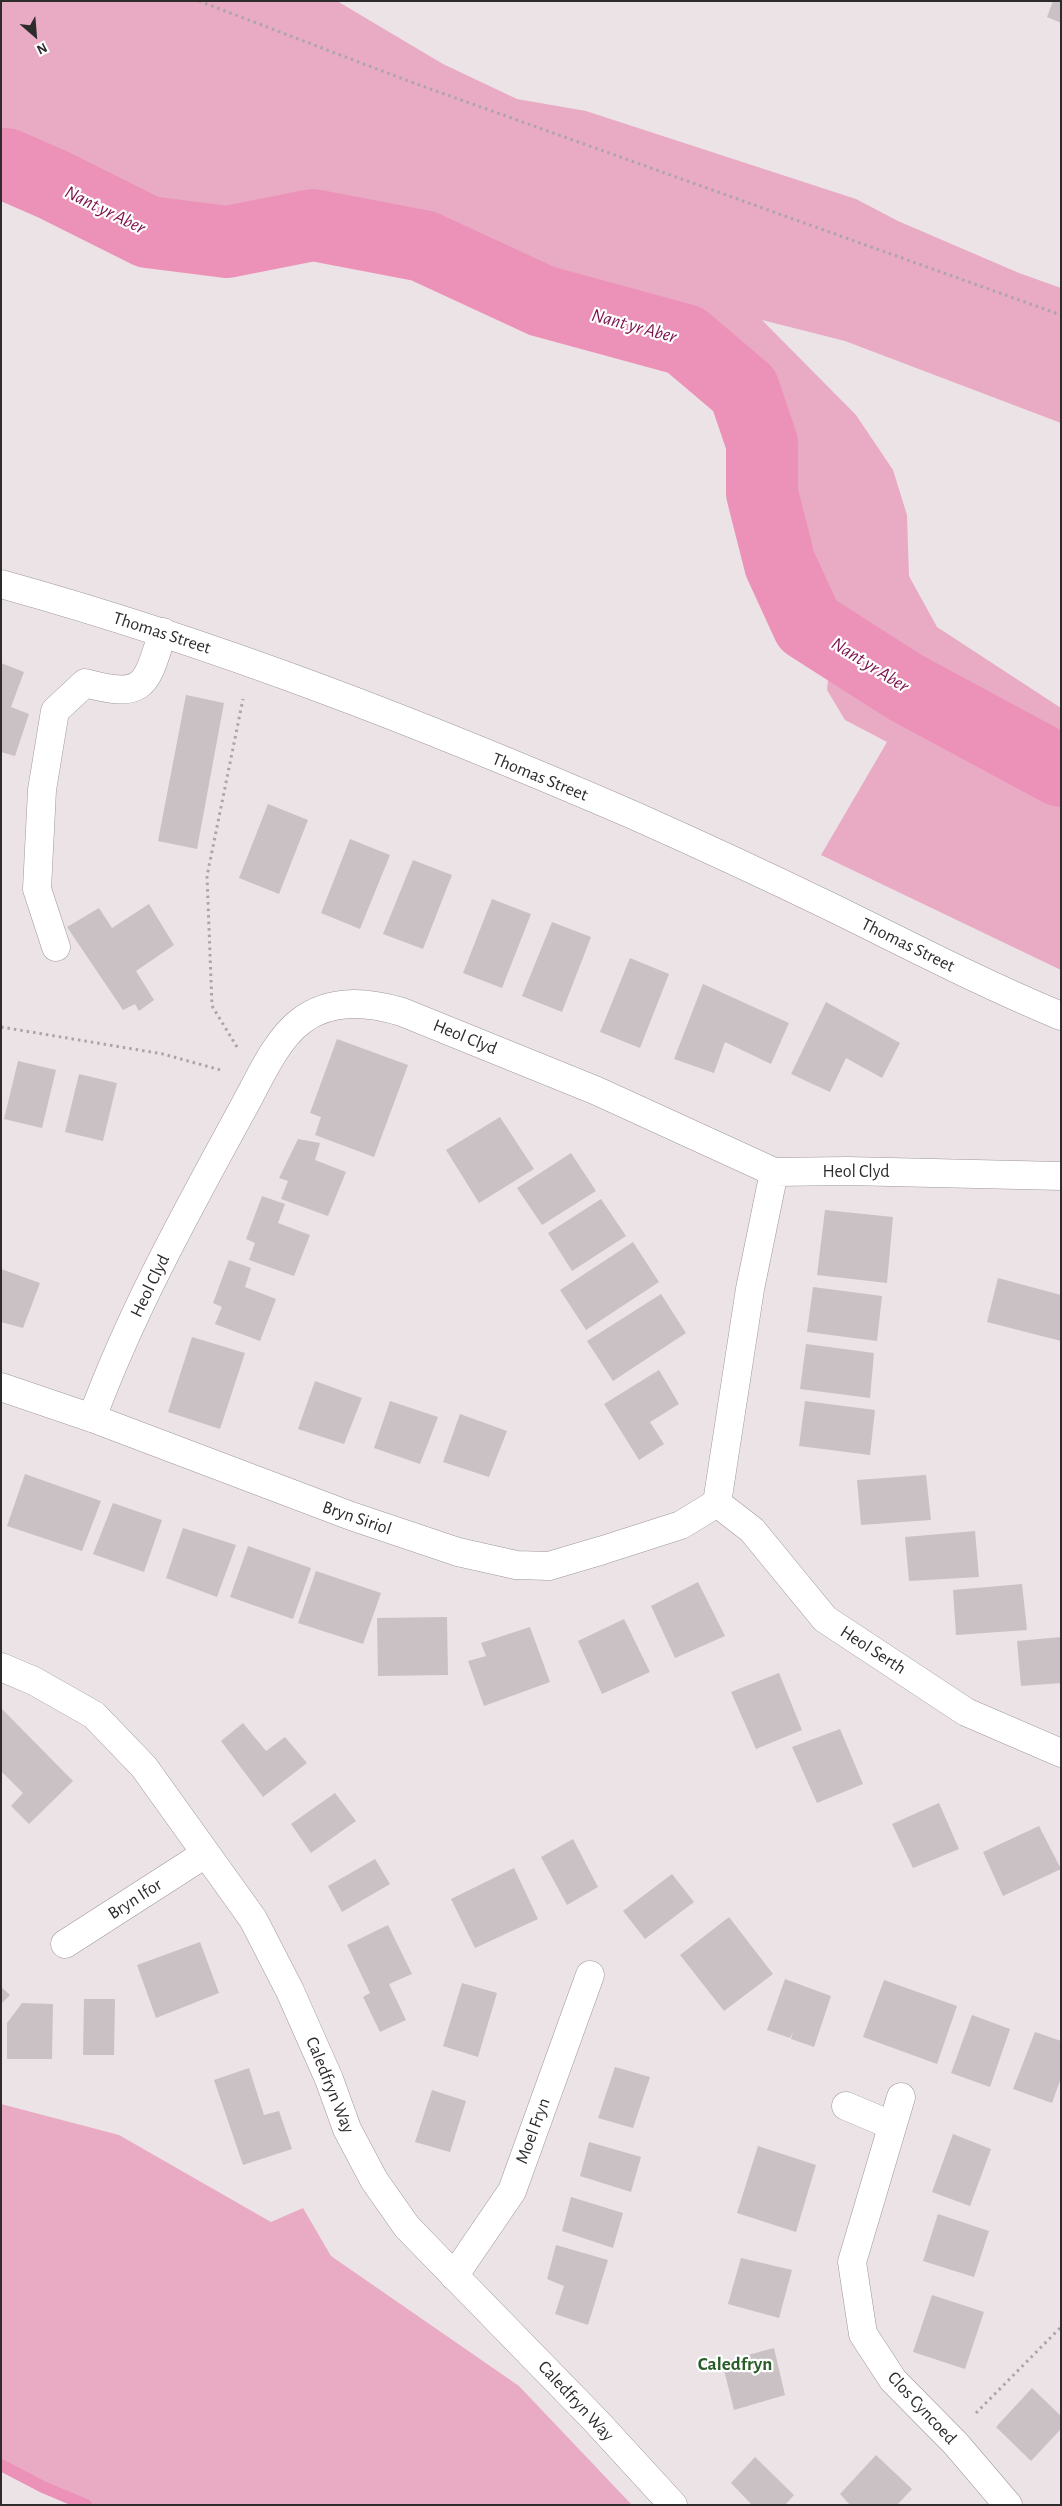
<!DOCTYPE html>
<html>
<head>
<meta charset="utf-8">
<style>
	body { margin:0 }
	#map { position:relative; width:1062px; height:2506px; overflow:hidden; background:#ece3e6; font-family:"Alegreya Sans",sans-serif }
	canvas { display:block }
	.frame { position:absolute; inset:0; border:2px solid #2e2b2c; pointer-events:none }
	.north { position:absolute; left:10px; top:10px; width:50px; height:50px; -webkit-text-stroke:4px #fff; paint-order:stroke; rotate:153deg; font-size:14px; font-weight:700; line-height:20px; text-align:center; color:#2e2b2c }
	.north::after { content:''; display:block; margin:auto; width:18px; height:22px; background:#2e2b2c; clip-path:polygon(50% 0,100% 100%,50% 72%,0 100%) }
</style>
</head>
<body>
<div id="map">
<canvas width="1062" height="2506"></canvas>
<div class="frame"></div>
<div class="north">N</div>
</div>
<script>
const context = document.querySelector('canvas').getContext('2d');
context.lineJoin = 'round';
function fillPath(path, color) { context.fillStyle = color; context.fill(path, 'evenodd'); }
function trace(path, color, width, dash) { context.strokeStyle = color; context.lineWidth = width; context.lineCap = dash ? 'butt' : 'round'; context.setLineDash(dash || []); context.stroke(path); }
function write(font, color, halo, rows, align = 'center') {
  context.font = font + ' "Alegreya Sans",sans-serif'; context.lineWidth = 4.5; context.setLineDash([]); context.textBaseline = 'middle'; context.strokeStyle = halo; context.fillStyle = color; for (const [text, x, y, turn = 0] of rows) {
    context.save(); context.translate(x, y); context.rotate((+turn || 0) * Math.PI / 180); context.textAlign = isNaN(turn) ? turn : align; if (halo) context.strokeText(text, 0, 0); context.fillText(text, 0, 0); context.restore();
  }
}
const green = new Path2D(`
	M1 1H337L443 64 517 99 586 111 856 199 898 221 1019 273 1061 288V423L845 341 762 320 856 415 893 470 907 515 909 576 937 627 1061 708V970L821 855 887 742 845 720 827 690 832 641 808 625 780 564 762 493V443L744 390 685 340 542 301 423 246 313 225 227 242 148 232 54 185 6 164 1 165Z
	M1 2104 119 2135 271 2222 303 2208 331 2256 519 2386 632 2505H86L43 2487 1 2465Z`);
const stream = new Path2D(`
	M1 2465 43 2487 86 2505`);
const river = new Path2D(`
	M1 165 6 164 54 185 148 232 227 242 313 225 423 246 542 301 685 340 744 390 762 443V493L780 564 808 625 905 687 1061 771`);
const building = new Path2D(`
	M1053 1H1061V23L1047 17Z
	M1 663 24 672 11 707 29 714 15 756 1 752Z
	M186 695 224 703 197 849 158 841Z
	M268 804 308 820 279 894 239 878Z
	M350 839 390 855 360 929 321 913Z
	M413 860 452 875 423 949 383 934Z
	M492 899 531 914 502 988 463 973Z
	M149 904 174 945 136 971 154 1000 139 1011 135 1004 123 1010 67 927 99 908 112 928Z
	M552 922 591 937 562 1012 522 996Z
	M630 958 669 974 640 1048 600 1032Z
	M703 984 789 1023 771 1064 725 1042 714 1073 674 1059Z
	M826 1002 900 1043 882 1078 846 1058 830 1092 791 1074Z
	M337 1039 408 1065 374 1157 315 1135 321 1117 310 1113Z
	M18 1061 56 1070 42 1128 4 1119Z
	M79 1074 117 1083 103 1141 65 1132Z
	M500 1117 534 1169 479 1203 446 1150Z
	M298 1139 320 1143 315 1160 346 1172 328 1216 281 1199 288 1181 279 1178Z
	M571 1153 596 1191 542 1225 517 1188Z
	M262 1196 285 1204 278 1223 310 1235 294 1276 249 1260 255 1243 246 1239Z
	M601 1199 626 1236 572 1271 548 1233Z
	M825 1210 893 1217 887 1283 817 1275Z
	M633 1242 659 1282 586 1330 560 1290Z
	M229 1260 251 1268 245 1287 276 1299 260 1341 215 1324 222 1307 213 1303Z
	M1 1269 40 1283 23 1328 1 1322Z
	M998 1278 1061 1295V1341L987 1322Z
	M813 1287 882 1296 877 1341 807 1332Z
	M661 1294 686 1333 613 1381 587 1341Z
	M192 1337 245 1353 220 1429 168 1412Z
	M806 1344 874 1353 870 1398 800 1389Z
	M659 1370 679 1404 650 1422 664 1444 639 1460 604 1404Z
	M315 1381 362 1398 344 1444 298 1429Z
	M390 1401 438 1417 420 1464 374 1448Z
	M805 1401 875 1410 870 1455 799 1446Z
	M460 1414 507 1431 489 1477 443 1462Z
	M25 1474 101 1501 82 1551 7 1526Z
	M926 1475 931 1520 861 1525 857 1480Z
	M113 1503 162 1520 144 1572 93 1554Z
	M183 1528 236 1545 217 1597 166 1578Z
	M975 1531 979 1577 909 1581 905 1537Z
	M248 1546 311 1568 293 1619 230 1597Z
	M316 1571 381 1593 363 1644 298 1623Z
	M698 1582 725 1636 675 1658 651 1606Z
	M1022 1584 1027 1630 956 1635 953 1590Z
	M447 1617 448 1675 378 1676 377 1618Z
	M624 1619 650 1672 602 1694 578 1641Z
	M530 1627 550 1682 484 1706 468 1661 486 1656 481 1643Z
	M1061 1637V1683L1021 1686 1017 1641Z
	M779 1673 802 1730 756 1749 731 1692Z
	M1 1708 73 1781 29 1824 11 1806 23 1793 1 1771Z
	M243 1723 266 1751 285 1737 307 1763 263 1797 221 1741Z
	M840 1729 863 1784 817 1803 792 1747Z
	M335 1793 356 1821 311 1853 291 1824Z
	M939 1803 959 1849 913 1868 892 1824Z
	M1039 1826 1061 1869 1003 1896 983 1852Z
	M573 1839 598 1887 567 1905 541 1857Z
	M375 1859 390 1884 342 1912 328 1886Z
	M514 1868 538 1919 475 1948 451 1899Z
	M672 1874 694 1902 645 1939 623 1911Z
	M729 1917 773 1974 724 2011 680 1955Z
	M388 1925 412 1974 389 1984 406 2020 380 2032 363 1997 370 1993 347 1945Z
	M200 1942 219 1993 156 2018 137 1965Z
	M785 1979 831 1996 814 2047 791 2039 793 2032 790 2038 767 2030Z
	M884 1980 957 2006 937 2064 863 2037Z
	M462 1983 497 1993 478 2057 443 2046Z
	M1 1987 10 1995 1 2004Z
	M84 1999H115L114 2055H83Z
	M22 2003 53 2004 52 2059H7V2023Z
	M972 2015 1010 2029 990 2087 951 2073Z
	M1035 2032 1061 2041V2078L1052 2103 1013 2089Z
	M615 2067 650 2077 633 2128 598 2118Z
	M249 2068 264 2115 279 2111 292 2149 243 2165 214 2080Z
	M432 2090 466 2101 450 2152 415 2142Z
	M953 2134 991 2149 970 2206 932 2192Z
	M589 2142 641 2157 631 2192 580 2176Z
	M758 2146 816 2165 796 2232 737 2213Z
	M571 2197 623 2213 613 2248 562 2231Z
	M938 2214 989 2231 974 2277 923 2261Z
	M556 2245 608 2260 588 2325 555 2314 564 2286 547 2279Z
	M741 2258 792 2270 779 2318 728 2304Z
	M932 2295 984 2312 965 2369 913 2352Z
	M774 2348 785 2395 734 2410 722 2362Z
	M1032 2388 1061 2416V2429L1031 2461 996 2427Z
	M876 2455 912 2489 897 2505H850L840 2494Z
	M755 2457 794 2495 785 2505H752L731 2483Z`);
const path = new Path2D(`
	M199 1 411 82 1061 315
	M1 1027 163 1054 224 1071
	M237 1047 212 1006 207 876 243 699
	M976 2413 1061 2327`);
const minor = new Path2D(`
	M56 947 37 889 42 790 55 711 85 683C146 700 146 684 163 632
	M1 1387 92 1418 351 1516 458 1552 516 1565 549 1566 603 1550 681 1525 717 1503
	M92 1418C131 1312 187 1211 241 1112 257 1084 275 1040 301 1021 331 998 368 1002 402 1012L597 1091 774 1172 847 1171 1061 1176
	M717 1503 752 1530 825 1619 966 1712 1061 1753
	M717 1503 750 1289 774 1172
	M1 1667 34 1681 94 1715 144 1767 253 1919 290 1991 329 2079 347 2129 374 2180 407 2227 596 2421 673 2505
	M65 1944 205 1854
	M901 2097 852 2262 863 2334 893 2380 956 2444 1008 2505
	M846 2106 891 2125
	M454 2276 512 2191 590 1975`);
const major = new Path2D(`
	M1 584C218 644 427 726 633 815 698 844 763 874 827 905 905 943 981 983 1061 1016`);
const streetNames = [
	["Thomas Street",162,633,18],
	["Thomas Street",540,777,22],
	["Thomas Street",908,945,26],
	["Heol Clyd",465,1037,22],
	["Heol Clyd",856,1172],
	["Heol Clyd",150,1286,-64],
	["Bryn Siriol",357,1518,19],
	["Heol Serth",873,1650,33],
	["Bryn Ifor",135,1899,-33],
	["Caledfryn Way",330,2085,68],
	["Moel Fryn",533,2131,-70],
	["Caledfryn Way",576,2401,47],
	["Clos Cyncoed",922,2408,47]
];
const waterNames = [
	["Nant yr Aber",105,210,26],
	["Nant yr Aber",634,326,15],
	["Nant yr Aber",870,665,32]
];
const neighbourhoodNames = [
	["Caledfryn",735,2364]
];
fillPath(green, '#e9abc4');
trace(stream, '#ec92b8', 12);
trace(river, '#ec92b8', 72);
fillPath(building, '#cac1c4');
trace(minor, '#9f979a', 29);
trace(major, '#9f979a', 29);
trace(path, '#aca5a7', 3, [2.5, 4]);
trace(minor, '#fff', 28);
trace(major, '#fff', 28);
write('18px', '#2e2b2c', '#fff', streetNames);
write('italic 19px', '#7b104b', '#fff', waterNames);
write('bold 19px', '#2a5e29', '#fff', neighbourhoodNames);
</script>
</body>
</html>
